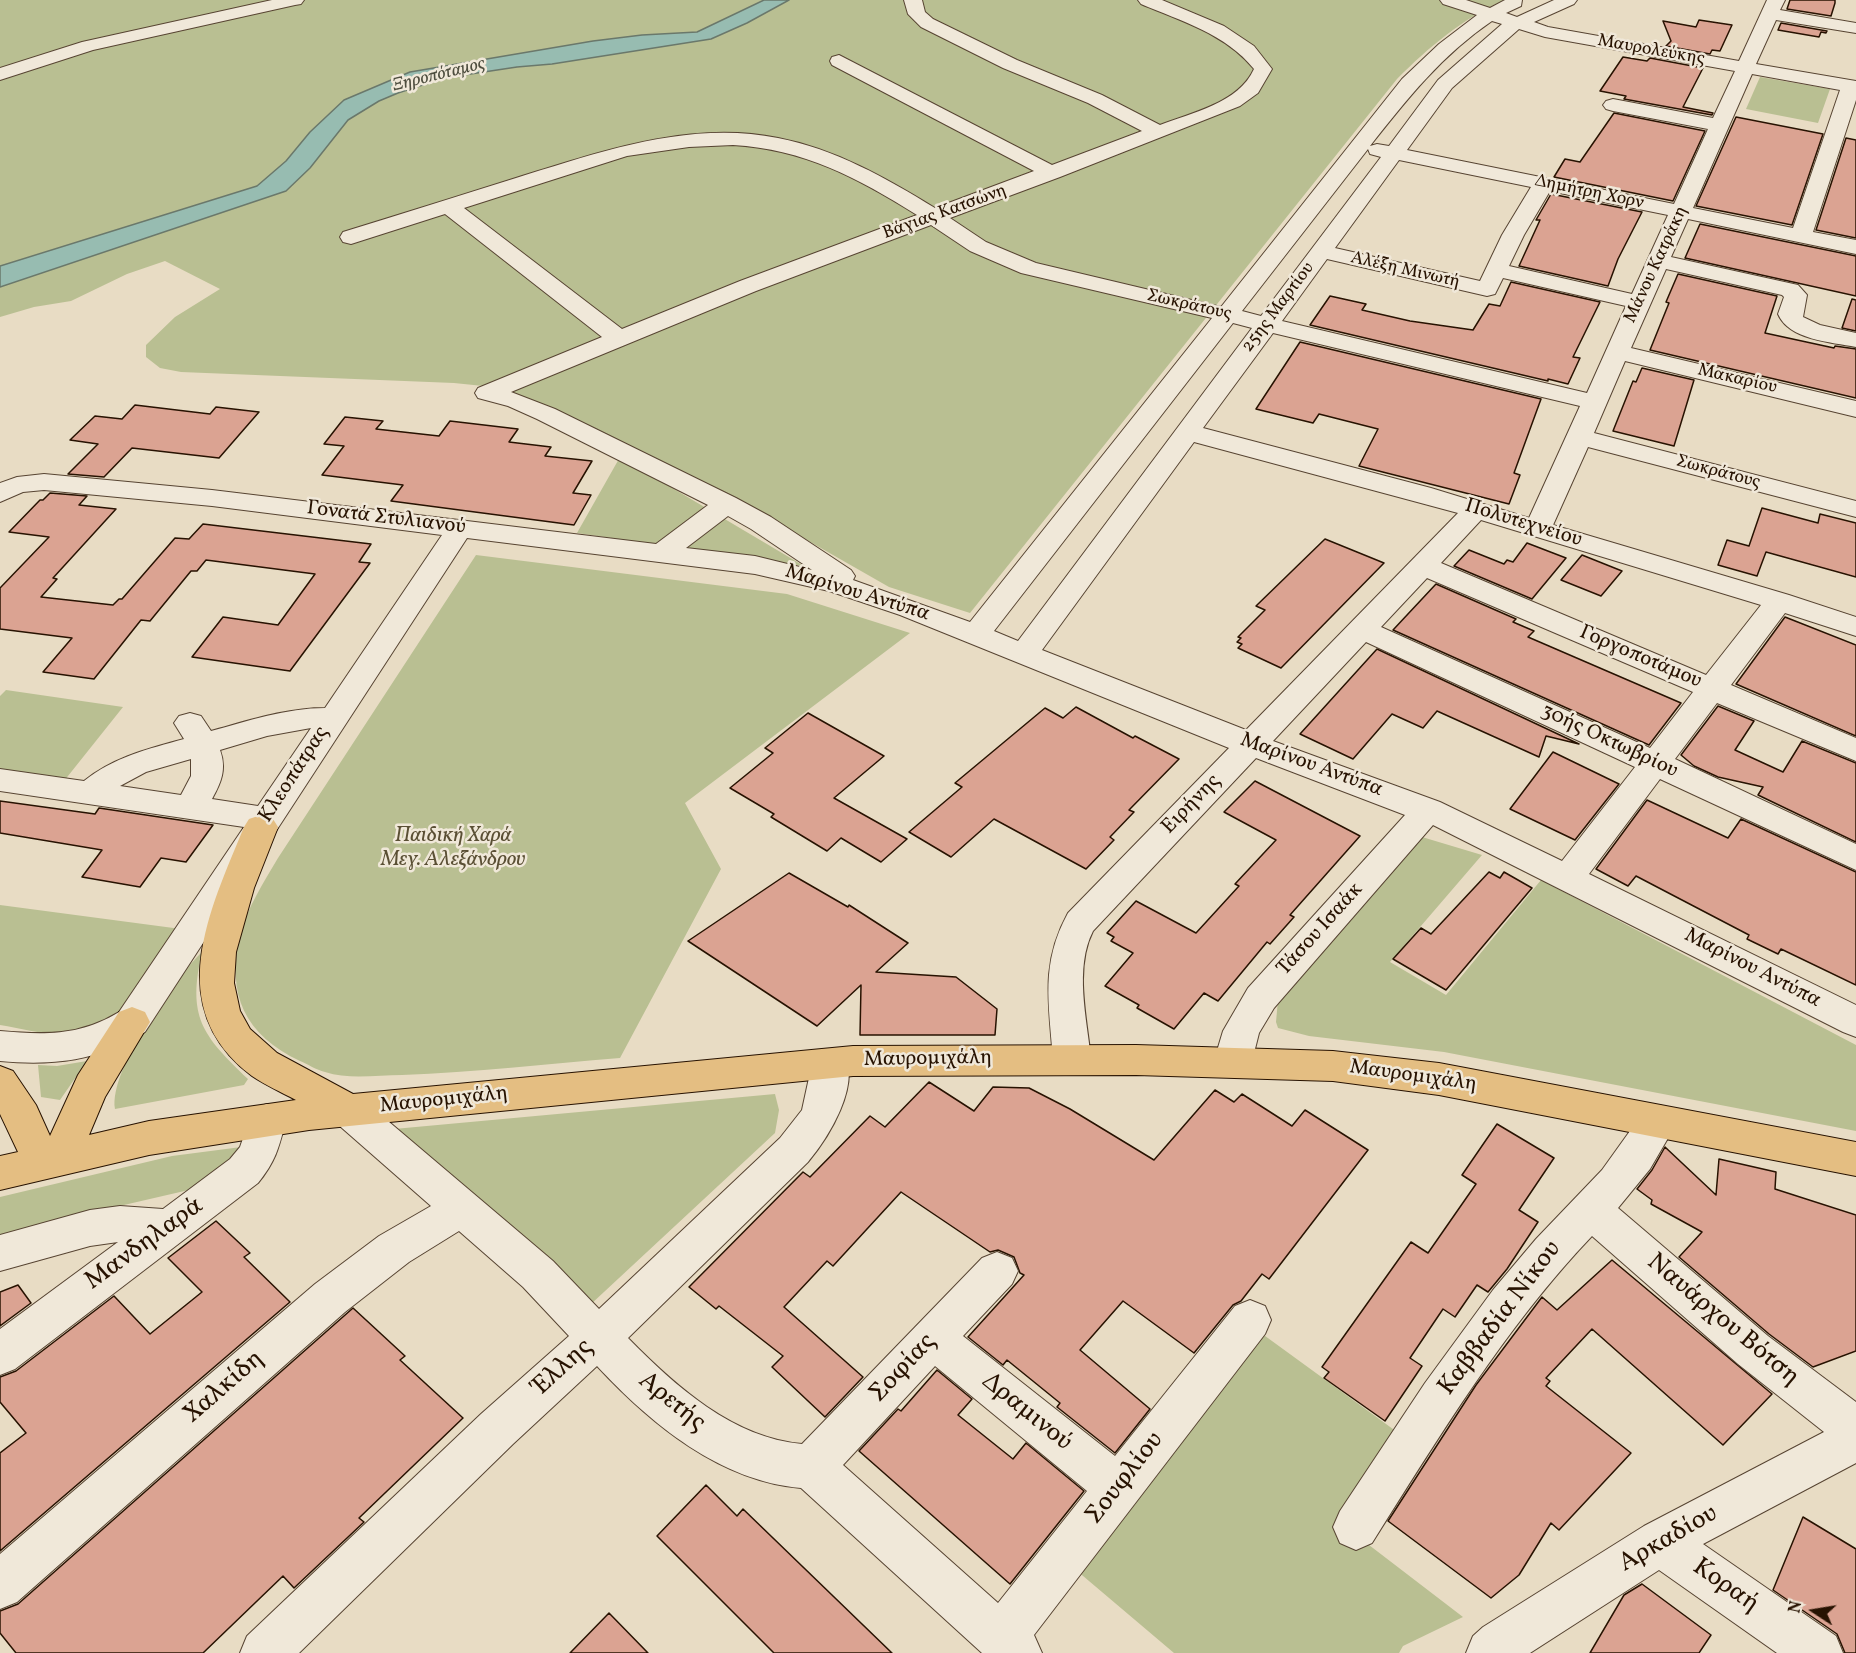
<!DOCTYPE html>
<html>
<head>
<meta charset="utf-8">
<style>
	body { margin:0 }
	#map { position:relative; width:1856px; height:1653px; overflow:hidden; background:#e8dcc4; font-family:Vollkorn,serif }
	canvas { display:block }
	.north { position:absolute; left:1784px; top:1581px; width:60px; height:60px; -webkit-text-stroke:4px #f0e8d9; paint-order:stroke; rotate:282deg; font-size:16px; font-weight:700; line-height:24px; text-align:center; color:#271201 }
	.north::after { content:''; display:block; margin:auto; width:21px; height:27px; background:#271201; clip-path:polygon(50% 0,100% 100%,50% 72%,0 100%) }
</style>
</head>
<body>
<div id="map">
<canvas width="1856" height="1653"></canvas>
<div class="north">N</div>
</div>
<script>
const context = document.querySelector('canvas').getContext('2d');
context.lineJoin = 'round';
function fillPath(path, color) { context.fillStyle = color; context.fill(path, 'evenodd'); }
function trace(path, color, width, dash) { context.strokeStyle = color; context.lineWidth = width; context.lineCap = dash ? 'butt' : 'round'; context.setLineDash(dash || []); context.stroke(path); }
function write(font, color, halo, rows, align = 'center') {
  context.font = font + ' Vollkorn,serif'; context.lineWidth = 5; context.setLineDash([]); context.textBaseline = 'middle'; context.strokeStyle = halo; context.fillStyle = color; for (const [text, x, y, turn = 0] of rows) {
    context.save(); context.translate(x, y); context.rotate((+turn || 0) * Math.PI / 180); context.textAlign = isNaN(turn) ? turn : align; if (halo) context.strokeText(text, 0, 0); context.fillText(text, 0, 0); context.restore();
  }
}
const green = new Path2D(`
	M0 0H1505C1463 18 1429 47 1397 79L970 613 889 587 735 499 493 387 454 383 181 372 160 368 146 357V345L175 317 220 289 165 261 127 274 71 301 34 307 0 317Z
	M1760 77 1830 89 1818 123 1746 109Z
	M620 457 804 566 577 533Z
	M476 555 787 594 910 633 685 803 721 869 620 1058C547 1064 475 1072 402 1075 377 1075 349 1080 325 1072 316 1070 308 1064 300 1061 245 1035 226 995 240 935 247 908 264 882 278 858Z
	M6 690 123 707 64 781 0 770V696Z
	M1422 837 1482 855 1390 962 1446 995 1541 880 1856 1045V1131L1444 1052 1309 1036 1278 1028 1276 1022 1278 1000Z
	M0 905 181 929 121 1011C108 1021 77 1034 60 1034 40 1034 20 1028 0 1025Z
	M202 952C187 1017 202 1035 248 1079L244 1085 115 1109C109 1069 174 979 202 952Z
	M87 1061 60 1100 41 1097 38 1065 57 1066Z
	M775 1094 779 1110 775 1133 590 1305 394 1129Z
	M249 1146 206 1186 111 1208 0 1242V1197L172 1156Z
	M1261 1333 1397 1432 1339 1522 1463 1617 1403 1646 1399 1653H1174L1076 1570Z`);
const water = new Path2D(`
	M764 0H789L747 23 711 39 552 64 517 67 444 78 398 93 379 101 348 120 310 168 286 191 0 287V266L257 186 286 161 310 132 344 100 410 72 593 41 642 35 697 32Z`);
const building = new Path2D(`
	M1790 0H1835V3L1831 16 1787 9Z
	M1699 20 1732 25 1720 51 1712 50 1710 54 1666 46 1671 41 1663 21 1696 27Z
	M1781 23 1827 31 1826 33 1821 32 1819 37 1778 30Z
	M1623 57 1647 61 1650 58 1703 68 1683 107 1713 113 1712 115 1624 99 1626 96 1600 91Z
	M1614 113 1705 131 1673 201 1554 177 1565 159 1580 162Z
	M1736 117 1823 134 1792 225 1696 206Z
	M1846 138 1856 140V238L1816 230Z
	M1551 194 1642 212 1618 259 1608 286 1519 266 1540 220H1536Z
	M1700 224 1856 256V296L1685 258Z
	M1678 274 1777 296 1765 333 1834 348 1835 346 1856 349V398L1650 350 1669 303 1666 302Z
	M1511 282 1600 302 1573 357 1580 358 1568 384 1548 379V381L1310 325 1330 296 1366 304 1362 310 1410 321 1473 330 1489 304 1500 306Z
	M1852 299 1856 300V331L1842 328Z
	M1300 342 1541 399 1514 473 1520 475 1509 504 1359 466 1378 429 1319 414 1313 423 1256 409Z
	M1642 368 1694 380 1674 446 1613 431 1633 381 1636 382Z
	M135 405 210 414 216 407 259 412 219 458 132 448 104 477 68 474 98 444 70 440 95 416 122 419Z
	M345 417 383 421 376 429 439 436 450 421 518 429 509 442 551 447 545 456 592 461 573 493 591 495 574 525 391 501 403 485 322 475 344 446 324 444Z
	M50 493 87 496 79 505 116 509 53 578 57 579 41 597 113 605 119 599H122L175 538 189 539 203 524 371 544 359 562 370 563 290 671 192 657 223 617 278 625 315 574 206 560 197 571H191L150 621 141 620 94 679 43 672 72 638 0 629V588L49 537 9 532 40 500H43Z
	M1762 508 1818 523 1820 514 1856 523V577L1766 552 1757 576 1718 565 1727 540 1749 546Z
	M1325 539 1384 563 1281 668 1238 648 1242 644 1237 642 1241 638 1238 637 1265 610 1256 606Z
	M1527 543 1566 558 1532 599 1454 566 1469 550 1504 564 1507 560 1513 562Z
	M1582 555 1622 571 1601 596 1561 580Z
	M1436 584 1516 619 1513 622 1534 631 1528 637 1681 703 1649 745 1393 630Z
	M1785 617 1856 645V736L1736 684Z
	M1377 649 1579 744 1546 736 1539 757 1437 711 1423 728 1392 714 1353 759 1300 734Z
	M1718 706 1754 721 1735 750 1783 772 1802 741 1856 763V842L1758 795 1763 787 1718 777 1694 766 1681 755Z
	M1076 707 1133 738 1135 736 1179 759 1129 810 1134 812 1110 837 1114 840 1086 869 994 819 951 857 909 832 962 787 955 783 1045 708 1063 718Z
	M808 713 884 756 834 798 907 839 881 862 841 838 827 851 771 817 774 814 730 788 773 753 765 748Z
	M1553 752 1619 784 1575 840 1510 809Z
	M1255 781 1360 836 1290 915 1294 917 1270 944 1267 942 1218 1001 1204 993 1174 1029 1137 1008 1139 1005 1105 986 1133 953 1111 941 1114 937 1107 933 1136 901 1196 933 1239 886 1235 884 1276 840 1224 812Z
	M1647 800 1728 838 1741 819 1856 872V985L1781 949 1778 954 1747 939 1749 935 1636 876 1628 886 1596 869Z
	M0 801 95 814 99 808 213 825 186 862 161 858 140 887 82 877 102 850 0 833Z
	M1489 872 1500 878 1504 872 1532 888 1446 990 1393 959 1421 928 1431 934Z
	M789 873 848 907 849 905 908 943 876 972 956 977 997 1009 995 1035H860L861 985 817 1026 688 941Z
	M929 1082 974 1111 993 1087 1029 1088 1070 1109 1154 1160 1215 1090 1234 1102 1242 1094 1292 1126 1305 1110 1368 1150 1269 1279 1262 1274 1241 1301 1233 1305 1194 1353 1123 1301 1080 1350 1150 1409 1115 1453 1057 1407 1060 1403 1007 1360 1003 1365 968 1337 1024 1275 1020 1273 1014 1257 998 1250 990 1252 901 1192 833 1266 827 1261 784 1307 863 1377 825 1417 772 1367 783 1356 719 1306 716 1309 689 1287 803 1172 810 1177 870 1116 885 1127Z
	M1497 1124 1554 1158 1519 1210 1538 1222 1507 1269 1488 1292 1477 1285 1455 1317 1443 1309 1410 1358 1422 1366 1385 1421 1324 1378 1329 1372 1322 1367 1411 1242 1428 1253 1476 1184 1462 1175Z
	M1665 1147 1716 1195 1719 1159 1776 1172 1775 1189 1856 1215V1351L1813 1367 1769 1334 1679 1257 1702 1232 1651 1204 1652 1200 1637 1189 1652 1170Z
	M216 1221 250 1253 244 1257 290 1302 0 1551V1453L26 1433 0 1402V1377L16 1371 114 1296 150 1334 202 1292 168 1258Z
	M1612 1260 1772 1394 1723 1445 1592 1329 1546 1378 1550 1381 1546 1386 1631 1453 1559 1530 1551 1523 1519 1575 1491 1598 1388 1521 1476 1385 1542 1297 1557 1310Z
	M18 1285 31 1303 0 1326V1292Z
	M353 1308 405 1356 400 1360 463 1418 359 1518 364 1522 294 1588 283 1576 203 1653H16L0 1633V1611L18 1604Z
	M937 1370 972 1399 958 1415 1013 1459 1026 1443 1084 1491 1010 1584 859 1451 898 1409 901 1411Z
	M706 1485 737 1516 743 1509 892 1653H774L657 1536Z
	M1803 1517 1856 1549V1653H1845L1837 1634 1773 1590Z
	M1642 1584 1711 1635 1699 1653H1590L1624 1595Z
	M609 1613 648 1653H570Z`);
const minor = new Path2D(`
	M272 0H304L301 4 295 5 93 50 0 80V68L82 42Z
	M904 0H922L925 12 933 19 1017 60 1102 95 1160 125C1191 113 1239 103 1254 69 1226 34 1181 21 1141 4L1138 0H1162L1224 26 1254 46 1272 69 1258 93 1240 106 1060 177 950 218 986 242 1036 263 1221 307 1402 79 1439 44 1477 15 1443 4 1440 0H1466L1490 8 1505 0H1522L1521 6 1506 13 1517 17 1554 0H1577L1574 4 1534 22 1548 27 1739 61 1767 0H1785L1780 10 1856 23V33L1776 20 1756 64 1856 81V100L1813 232 1856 240V254L1688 219 1671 257 1798 285 1807 295 1803 317 1820 325 1856 333V347C1831 342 1789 340 1778 314L1784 297 1782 295 1666 269 1631 348 1856 401V417L1625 361 1594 433 1856 501V517L1588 447 1553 525 1789 595 1856 617V636L1785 613 1731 685 1856 738V761L1717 703 1675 759 1856 844V870L1660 779 1589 874 1856 1005V1037L1843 1032 1433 825 1274 1008 1259 1033 1252 1061 1246 1072 1233 1076 1220 1072 1214 1061 1223 1031 1248 988 1405 815 1256 758 1093 931C1074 968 1087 1019 1091 1059L1085 1070 1072 1074 1059 1070 1053 1059C1049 1003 1040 964 1068 913L1229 748 900 615 829 591 755 574 467 538 145 1032C100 1061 52 1066 0 1061V1031C45 1035 80 1036 119 1012L244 827 0 791V769L84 781C114 757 148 749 184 739L174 723 179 716 190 713 201 716 211 731C248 721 286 708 325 708L442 535 212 506 44 490 23 492 0 502V483L17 477 44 474 212 490 656 544 708 505 537 419 508 406 478 398 475 393 478 388 602 337 445 214 351 244 343 242 340 237 343 232C402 214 458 196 516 178 600 152 689 120 778 138 835 149 886 178 935 208L1034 171 832 65 830 61 832 57 839 55 1052 165 1142 131 1088 103 1003 68 921 27 908 14ZM1492 21 1502 24 1438 80 1389 146 1377 144 1370 146C1407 99 1442 55 1492 21ZM1519 29 1545 37 1735 71 1713 118 1613 99 1606 101 1603 105 1606 109 1613 111 1708 129 1674 204 1407 150 1452 88ZM1752 74 1840 90 1793 228 1693 208ZM733 145C804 149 858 178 917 215L740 281 622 329 464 208 627 156 689 147ZM1368 149 1370 154 1381 157 1261 316 1242 311ZM1399 160 1531 187 1502 235 1480 281 1335 248ZM1550 191 1668 215 1632 294 1509 266 1524 235ZM931 225 970 251 1021 273 1212 318 970 622 853 580 855 576 851 570 771 517 736 498 555 409 511 392 756 291ZM1327 259 1487 296 1495 294 1503 278 1626 306 1587 393 1282 321ZM1233 323 1252 328 1018 641 994 631ZM1273 333 1580 406 1529 518 1431 488 1203 428ZM1194 442 1458 513 1246 730 1042 650ZM728 516 751 529 812 570 755 556 686 548ZM1481 520 1761 605 1706 675 1441 563ZM1427 578 1693 692 1650 748 1381 627ZM1366 642 1635 767 1562 861 1440 802 1273 741ZM311 728 258 806 212 799C221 783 227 769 220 750L267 736ZM191 759V776L181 795 120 786 146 772Z
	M831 1049 844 1053C861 1085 829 1137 808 1162L628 1338C675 1386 733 1438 802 1444L982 1258 997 1252 1012 1258 1018 1271 1012 1284 963 1336 1115 1456 1235 1306 1250 1300 1265 1306 1271 1320 1265 1334 1034 1635 1042 1653H982L801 1488C720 1481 651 1424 597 1366L513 1444 299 1653H240L247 1636 481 1414 569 1336 523 1287 459 1231 409 1262 345 1312 17 1602 0 1609V1554L315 1284 379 1236 431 1206 334 1121 329 1110 334 1099 348 1094 362 1099 553 1261 599 1309 780 1138 802 1110 812 1064 818 1053ZM935 1366 1087 1491 998 1603 843 1465Z
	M267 1104 281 1109 286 1120C279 1147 276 1161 258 1183L15 1369 0 1375V1329L118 1242 90 1246 0 1271V1235L90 1210 120 1206 163 1209 230 1159 240 1147 253 1109Z
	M1659 1105 1673 1110 1678 1121 1650 1169 1618 1208 1768 1336 1856 1402V1463L1703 1544 1836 1636 1843 1653H1777L1659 1570 1530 1653H1466L1473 1636 1483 1627 1644 1526 1824 1432 1738 1364 1592 1236C1505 1327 1439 1437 1372 1543L1356 1550 1340 1543 1333 1527 1340 1511 1425 1383 1493 1290 1536 1239 1602 1170 1645 1110Z`);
const major = new Path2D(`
	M261 815 273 819 278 827 254 888 236 952 234 983 240 1011 250 1029 277 1053 353 1094 853 1046 1136 1045 1333 1051 1439 1063 1856 1142V1176L1439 1095 1333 1081 1136 1075 853 1076 309 1130 149 1155 0 1190V1156L18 1152 0 1114V1066L13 1071 36 1105 50 1136 78 1075 119 1012 132 1007 145 1012 150 1022 105 1097 89 1135 149 1121 296 1100C281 1092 265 1085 252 1076 161 1008 210 910 244 827L249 819Z`);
const farStreetnames = [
	["Μαυρολεύκης",1651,51,10],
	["Δημήτρη Χορν",1589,193,12],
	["Βάγιας Κατσώνη",945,213,-20],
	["Μάνου Κατράκη",1657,265,-65],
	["Αλέξη Μινωτή",1405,271,13],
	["Σωκράτους",1189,306,13],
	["25ης Μαρτίου",1279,308,-53],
	["Μακαρίου",1737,380,13],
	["Σωκράτους",1718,473,15]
];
const farWaternames = [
	["Ξηροπόταμος",439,76,-14]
];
const streetNames = [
	["Γονατά Στυλιανού",386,519,7],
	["Πολυτεχνείου",1523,524,17],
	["Μαρίνου Αντύπα",857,594,17],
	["Γοργοποτάμου",1640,658,23],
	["30ής Οκτωβρίου",1609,742,25],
	["Μαρίνου Αντύπα",1311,766,20],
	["Κλεοπάτρας",295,775,-57],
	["Ειρήνης",1192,805,-46],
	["Τάσου Ισαάκ",1321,930,-48],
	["Μαρίνου Αντύπα",1752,969,27],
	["Μαυρομιχάλη",928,1060,-1],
	["Μαυρομιχάλη",1413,1077,8],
	["Μαυρομιχάλη",444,1101,-6]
];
const parkNames = [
	["Παιδική Χαρά",453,837],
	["Μεγ. Αλεξάνδρου",453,861]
];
const nearStreetnames = [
	["Μανδηλαρά",145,1245,-36],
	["Καββαδία Νίκου",1501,1319,-53],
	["Ναυάρχου Βότση",1722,1321,40],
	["Έλλης",564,1368,-42],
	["Σοφίας",904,1369,-47],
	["Χαλκίδη",225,1388,-41],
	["Αρετής",671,1403,39],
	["Δραμινού",1026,1413,39],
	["Σουφλίου",1126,1479,-52],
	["Αρκαδίου",1669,1540,-30],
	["Κοραή",1725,1587,35]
];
fillPath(green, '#b9bf92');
fillPath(water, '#97bcb1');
trace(water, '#6a786b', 1.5);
fillPath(building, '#dba392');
trace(building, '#271201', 1.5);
trace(minor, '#574432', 2);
trace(major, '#271201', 2);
fillPath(minor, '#f0e8d9');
fillPath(major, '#e4be82');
write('18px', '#271201', '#f0e8d9', farStreetnames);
write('italic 18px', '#4e4e3f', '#f0e8d9', farWaternames);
write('21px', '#271201', '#f0e8d9', streetNames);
write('italic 21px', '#5a4f34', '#f0e8d9', parkNames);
write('26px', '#271201', '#f0e8d9', nearStreetnames);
</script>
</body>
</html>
